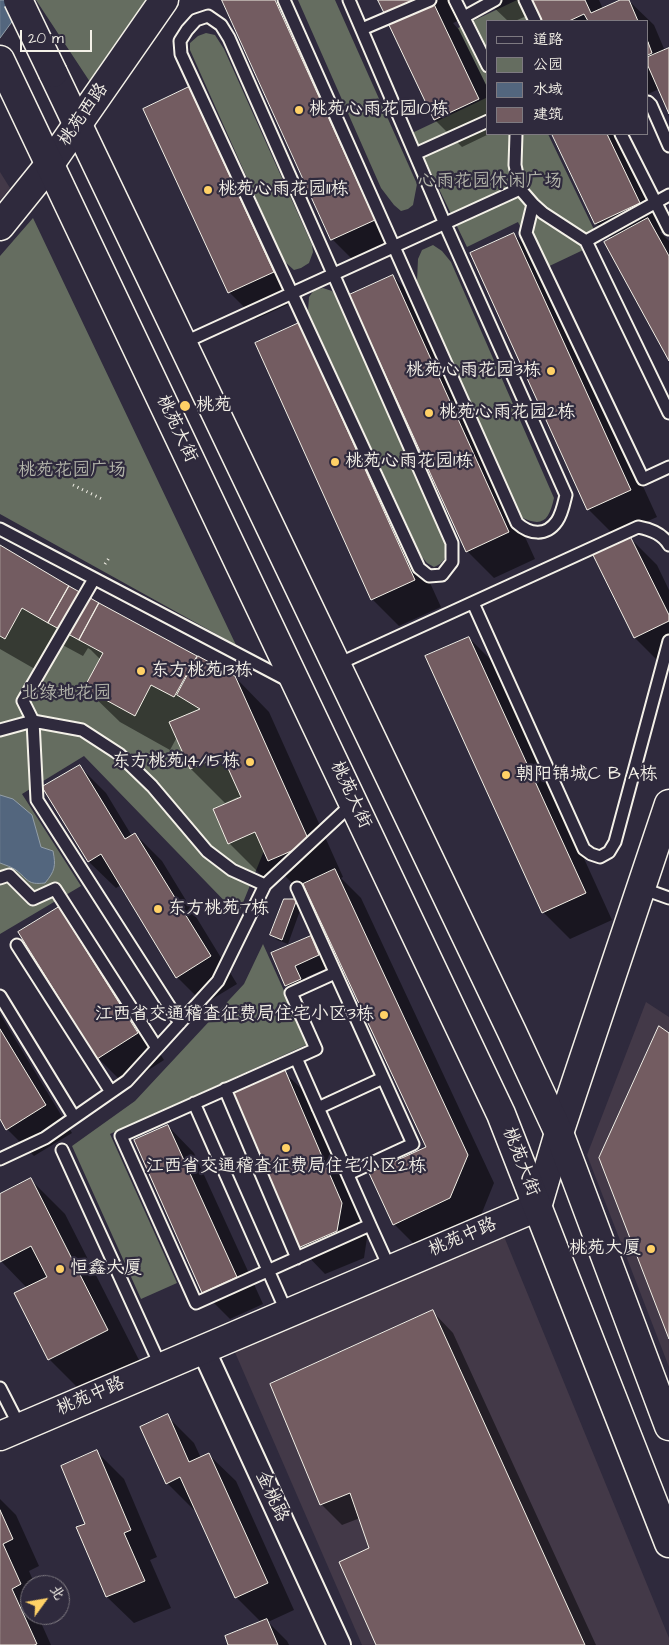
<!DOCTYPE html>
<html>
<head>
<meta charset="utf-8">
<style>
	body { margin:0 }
	#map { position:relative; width:669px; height:1645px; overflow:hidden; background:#2f2a3d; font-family:"Architects Daughter","LXGW WenKai TC",sans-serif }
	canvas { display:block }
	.legend { position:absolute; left:486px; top:20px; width:162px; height:115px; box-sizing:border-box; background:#2f2a3d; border:1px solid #7e7a81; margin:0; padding:6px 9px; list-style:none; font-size:15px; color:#f4f1e8 }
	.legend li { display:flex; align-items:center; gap:10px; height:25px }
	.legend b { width:25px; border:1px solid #7e7a81 }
	.north { position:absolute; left:20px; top:1575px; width:50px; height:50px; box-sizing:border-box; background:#2f2a3d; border:1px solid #7e7a81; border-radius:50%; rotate:58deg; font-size:14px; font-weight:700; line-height:20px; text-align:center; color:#f4f1e8 }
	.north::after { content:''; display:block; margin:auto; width:18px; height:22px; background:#ffd166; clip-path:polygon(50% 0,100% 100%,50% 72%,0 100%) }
	.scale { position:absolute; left:20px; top:30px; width:72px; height:22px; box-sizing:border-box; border:2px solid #f4f1e8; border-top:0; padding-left:6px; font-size:15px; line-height:18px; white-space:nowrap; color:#f4f1e8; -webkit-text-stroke:4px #2f2a3d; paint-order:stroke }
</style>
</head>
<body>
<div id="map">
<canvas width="669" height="1645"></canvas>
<ul class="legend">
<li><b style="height:6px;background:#2f2a3d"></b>道路</li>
<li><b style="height:14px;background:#656d60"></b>公园</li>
<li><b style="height:14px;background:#53667e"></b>水域</li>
<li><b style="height:14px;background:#735c61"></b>建筑</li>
</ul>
<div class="north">北</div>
<div class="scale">20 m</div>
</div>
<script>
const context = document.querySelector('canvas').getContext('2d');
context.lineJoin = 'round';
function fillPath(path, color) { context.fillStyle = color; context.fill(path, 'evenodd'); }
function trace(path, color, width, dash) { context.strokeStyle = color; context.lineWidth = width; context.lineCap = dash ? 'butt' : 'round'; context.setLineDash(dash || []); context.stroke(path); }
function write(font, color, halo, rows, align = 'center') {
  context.font = font + ' "Architects Daughter","LXGW WenKai TC",sans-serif'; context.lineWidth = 4.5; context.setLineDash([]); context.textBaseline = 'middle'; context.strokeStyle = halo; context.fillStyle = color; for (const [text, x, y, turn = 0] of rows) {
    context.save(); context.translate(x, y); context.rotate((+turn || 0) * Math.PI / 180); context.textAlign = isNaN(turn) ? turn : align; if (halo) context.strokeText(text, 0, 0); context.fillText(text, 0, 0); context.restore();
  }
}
const built = new Path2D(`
	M0 172 10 188 0 200Z
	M646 1002 669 1017V1367L587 1155Z
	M503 1234 669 1638V1645H362L234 1350Z`);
const green = new Path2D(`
	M36 0H151L92 85Z
	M298 0H335L417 184 413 205 408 209 401 211 394 205 381 188Z
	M517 0H520L530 21H488V89L458 28Z
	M206 33 215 35 224 49 312 245 313 252 309 263 301 268 294 270 284 261 190 50V43L198 36Z
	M488 97V134H548L600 242 541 270 518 222 467 247 412 133Z
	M33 218 236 645 0 514V256Z
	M433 245 442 251 451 262 554 498C549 520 543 528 521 517L417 281 418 259 422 250Z
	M323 288 332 291 337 298 447 548C446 558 444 563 434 567L427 563 422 557 308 311 309 297 314 290Z
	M0 580 203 699 270 836 238 915 84 756 22 794 81 886 0 934Z
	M263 944 308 1044 110 1134 177 1283 141 1299 72 1146 135 1101 244 984Z`);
const water = new Path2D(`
	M0 0H28L0 38Z
	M0 795 13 799 32 815 41 847 53 851C56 866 55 871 45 883 27 885 29 880 16 870 12 867 5 865 0 863Z`);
const shadow = new Path2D(`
	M224 0H289L401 247 359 266 332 239Z
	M379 0H450L460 20 453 23 459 30 488 89V134H489L462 147 435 120Z
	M486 0H599L603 9 623 0H628L654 25 665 51 669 49V111L659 89 648 94V21H543L538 11 515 21H508Z
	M189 89 216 116 300 299 256 319 229 292Z
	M553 134H620L666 230 660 232 669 241V359L612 239 596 223Z
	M514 234 540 261 657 517 615 536 588 509Z
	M393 276 419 303 535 559 494 578 467 551Z
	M298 325 325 352 441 607 399 626 372 599Z
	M630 538 657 565 669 590V661L662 665 635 638 594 556Z
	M0 547 198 659 235 677 269 712 343 877 341 878 361 898 494 1183 477 1225 421 1251 394 1224 428 1148 308 892 303 894 279 870 263 877 229 843 239 799 238 797 225 803 191 769 177 737 170 750 120 722 85 688 100 659 91 650 88 648 83 656 57 642 40 672 0 649Z
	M469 638 496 665 612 920 570 939 543 912Z
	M79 766 106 793 132 836 135 834 162 861 237 984 204 1004 177 977 121 885 116 888 89 862 44 787Z
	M285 900H297L302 905 288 944 277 940 272 935Z
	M59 909 86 936 164 1060 125 1085 98 1058Z
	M310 937 322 948 330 967 306 977 312 991 297 996 286 985 272 953Z
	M0 1014 72 1133 34 1156 7 1129 0 1117Z
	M284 1072 311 1098 368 1231 364 1258 325 1274 299 1247Z
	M168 1126 194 1153 263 1304 230 1319 203 1292Z
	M31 1180 65 1214 141 1364 83 1393 49 1359 16 1293 27 1288 0 1260V1195Z
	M433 1312 453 1333 596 1645H377L371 1549 360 1518 342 1525 321 1504Z
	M167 1416 194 1443 201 1458 209 1455 236 1481 294 1610 268 1622 287 1641 289 1645H230L261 1622 236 1597 196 1509 194 1510 167 1483Z
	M97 1452 124 1479 157 1557 150 1560 171 1608 134 1623 107 1597 78 1528 87 1525Z
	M0 1499 16 1515 39 1566 29 1571 35 1585H30V1615H39L38 1616 51 1645H0Z`);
const building = new Path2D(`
	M222 0H275L375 220 331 240Z
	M378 0H419L386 16Z
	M532 0H585L591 13 620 0H629L638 21H588L584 14 569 21H541Z
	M433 2 479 99 434 120 388 23Z
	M648 42 652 53 648 55Z
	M669 48V114L648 66V57Z
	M189 87 274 272 228 293 143 109Z
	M552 134H607L640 203 595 224Z
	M648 218 669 256V361L604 242Z
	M514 233 631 490 587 510 470 253Z
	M393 275 509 532 466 552 349 295Z
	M299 323 415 580 371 600 255 343Z
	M630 536 669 615V621L634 638 593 555Z
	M0 545 69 586 48 623 22 608 5 639 0 636Z
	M69 586 99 603 79 640 48 623Z
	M99 603 197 656 174 697 151 685 135 716 84 688 103 653 79 640Z
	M469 637 586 893 542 913 425 656Z
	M198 656 235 676 310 843 268 861 255 832 228 844 213 809 241 797 222 755 190 769 169 722 200 709 177 695Z
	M80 765 125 839 135 833 211 956 176 978 101 854 88 862 42 787Z
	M335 869 468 1155 450 1198 393 1225 369 1173 426 1147 303 884Z
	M284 899H297L282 940 270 935Z
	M59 907 138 1033 97 1059 18 932Z
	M311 936 319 955 295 966 301 979 285 986 271 953Z
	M659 1026 669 1033V1339L599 1158Z
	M0 1029 46 1105 6 1130 0 1119Z
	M285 1070 342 1203 337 1231 298 1248 231 1093Z
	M168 1125 237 1277 202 1293 134 1140Z
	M31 1178 108 1330 48 1360 14 1293 47 1277 31 1246 0 1262V1194Z
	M433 1310 585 1645H376L339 1562 369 1548 350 1493 320 1505 270 1384Z
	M168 1414 189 1462 209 1453 268 1583 235 1598 180 1477 166 1484 140 1427Z
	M97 1450 131 1530 124 1533 145 1581 106 1597 76 1527 85 1524 61 1466Z
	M0 1510 13 1539 3 1544 21 1584 12 1589 37 1644 34 1645H0Z
	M267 1619 278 1645H228L225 1636Z`);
const path = new Path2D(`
	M73 485 102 499
	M105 564 109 558`);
const service = new Path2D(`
	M284 0 517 523C529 534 546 537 557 521 562 514 564 503 566 495L445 224 349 0
	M455 0 488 66
	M525 0 535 21
	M208 16 221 25 229 38 452 543V562L442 575 429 576 419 568 181 54 180 41 187 30 196 20Z
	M464 17 495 0
	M362 29 430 0
	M648 102 651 105 669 146
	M516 134 515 165 520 189 533 204 543 213 586 241 669 413
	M621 134 669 229
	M415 154 488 121
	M533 204 526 233 643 479 669 467
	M586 241 669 195
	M183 343 520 189
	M0 529 291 682
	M94 579 23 701 33 721 37 800 180 1023
	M473 603 584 849 591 854 600 857 609 852 615 842 669 641
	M336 665 638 527C649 529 663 534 669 545
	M0 730 33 721 82 730 119 754 152 786 207 851 232 870 265 885
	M0 878 9 875 33 899 55 889 157 1048
	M297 888 413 1144 348 1174
	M641 888 669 898
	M17 945 111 1092
	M0 996 74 1117
	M296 1058 316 1049 291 993 335 973
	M225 1089 297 1258
	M194 1103 287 1313
	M318 1108 383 1078
	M62 1150 161 1367
	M0 1159 45 1138 127 1081 218 981 265 885 353 803
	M370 1225 296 1058 121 1136 196 1303 370 1225 390 1269
	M0 1388 20 1427`);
const minor = new Path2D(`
	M203 1349 339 1645`);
const tertiary = new Path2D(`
	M0 226 50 164 164 0
	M0 1436 537 1207 559 1133 669 804`);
const secondary = new Path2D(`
	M0 60 501 1114 669 1543
	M53 73 512 1032 559 1133 669 1426`);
const secondaryBridge = new Path2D(`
	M18 0 53 73`);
const markers = [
	[299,110,5,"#ffd166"],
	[208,190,5,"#ffd166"],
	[551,371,5,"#ffd166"],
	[185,406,6,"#ffd166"],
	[429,413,5,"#ffd166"],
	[335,462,5,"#ffd166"],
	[141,671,5,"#ffd166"],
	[250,762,5,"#ffd166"],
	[506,775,5,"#ffd166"],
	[158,909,5,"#ffd166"],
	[384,1015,5,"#ffd166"],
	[286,1148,5,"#ffd166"],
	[651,1249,5,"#ffd166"],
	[60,1269,5,"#ffd166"]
];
const poiNames = [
	["桃苑心雨花园10栋",309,110],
	["桃苑心雨花园11栋",218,190],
	["桃苑心雨花园3栋",541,371,"right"],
	["桃苑",196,406],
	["桃苑心雨花园2栋",439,413],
	["桃苑心雨花园1栋",345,462],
	["东方桃苑13栋",151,671],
	["东方桃苑14/15栋",240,762,"right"],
	["朝阳锦城C B A栋",516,775],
	["东方桃苑7栋",168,909],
	["江西省交通稽查征费局住宅小区3栋",374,1015,"right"],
	["江西省交通稽查征费局住宅小区2栋",286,1167,"center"],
	["桃苑大厦",641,1249,"right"],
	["恒鑫大厦",70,1269]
];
const streetNames = [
	["桃苑西路",84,115,-55],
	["桃苑大街",176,429,65],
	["桃苑大街",350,795,65],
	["桃苑大街",520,1162,69],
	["桃苑中路",463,1238,-23],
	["桃苑中路",91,1397,-23],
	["金桃路",271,1497,65]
];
const parkNames = [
	["心雨花园休闲广场",490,182],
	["桃苑花园广场",72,471],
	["北绿地花园",66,694]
];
fillPath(built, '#433948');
fillPath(green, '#656d60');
fillPath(water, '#53667e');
trace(water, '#939ea8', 1);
fillPath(shadow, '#0007');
fillPath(building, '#735c61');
trace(building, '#f4f1e8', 1);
trace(service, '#f4f1e8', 15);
trace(minor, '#f4f1e8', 26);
trace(tertiary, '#f4f1e8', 31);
trace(secondary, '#f4f1e8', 31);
trace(path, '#f4f1e8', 3, [1, 4]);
trace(service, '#2f2a3d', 11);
trace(minor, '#2f2a3d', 22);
trace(tertiary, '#2f2a3d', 28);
trace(secondary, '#2f2a3d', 28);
trace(secondaryBridge, '#f4f1e8', 31, []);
trace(secondaryBridge, '#2f2a3d', 28);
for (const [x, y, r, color] of markers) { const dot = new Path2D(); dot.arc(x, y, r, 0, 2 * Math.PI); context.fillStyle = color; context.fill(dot); trace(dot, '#2f2a3d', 2); }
write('18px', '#f4f1e8', '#2f2a3d', poiNames, 'left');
write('18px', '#f4f1e8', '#2f2a3d', streetNames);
write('18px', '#b4b6ab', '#2f2a3d', parkNames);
</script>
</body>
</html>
